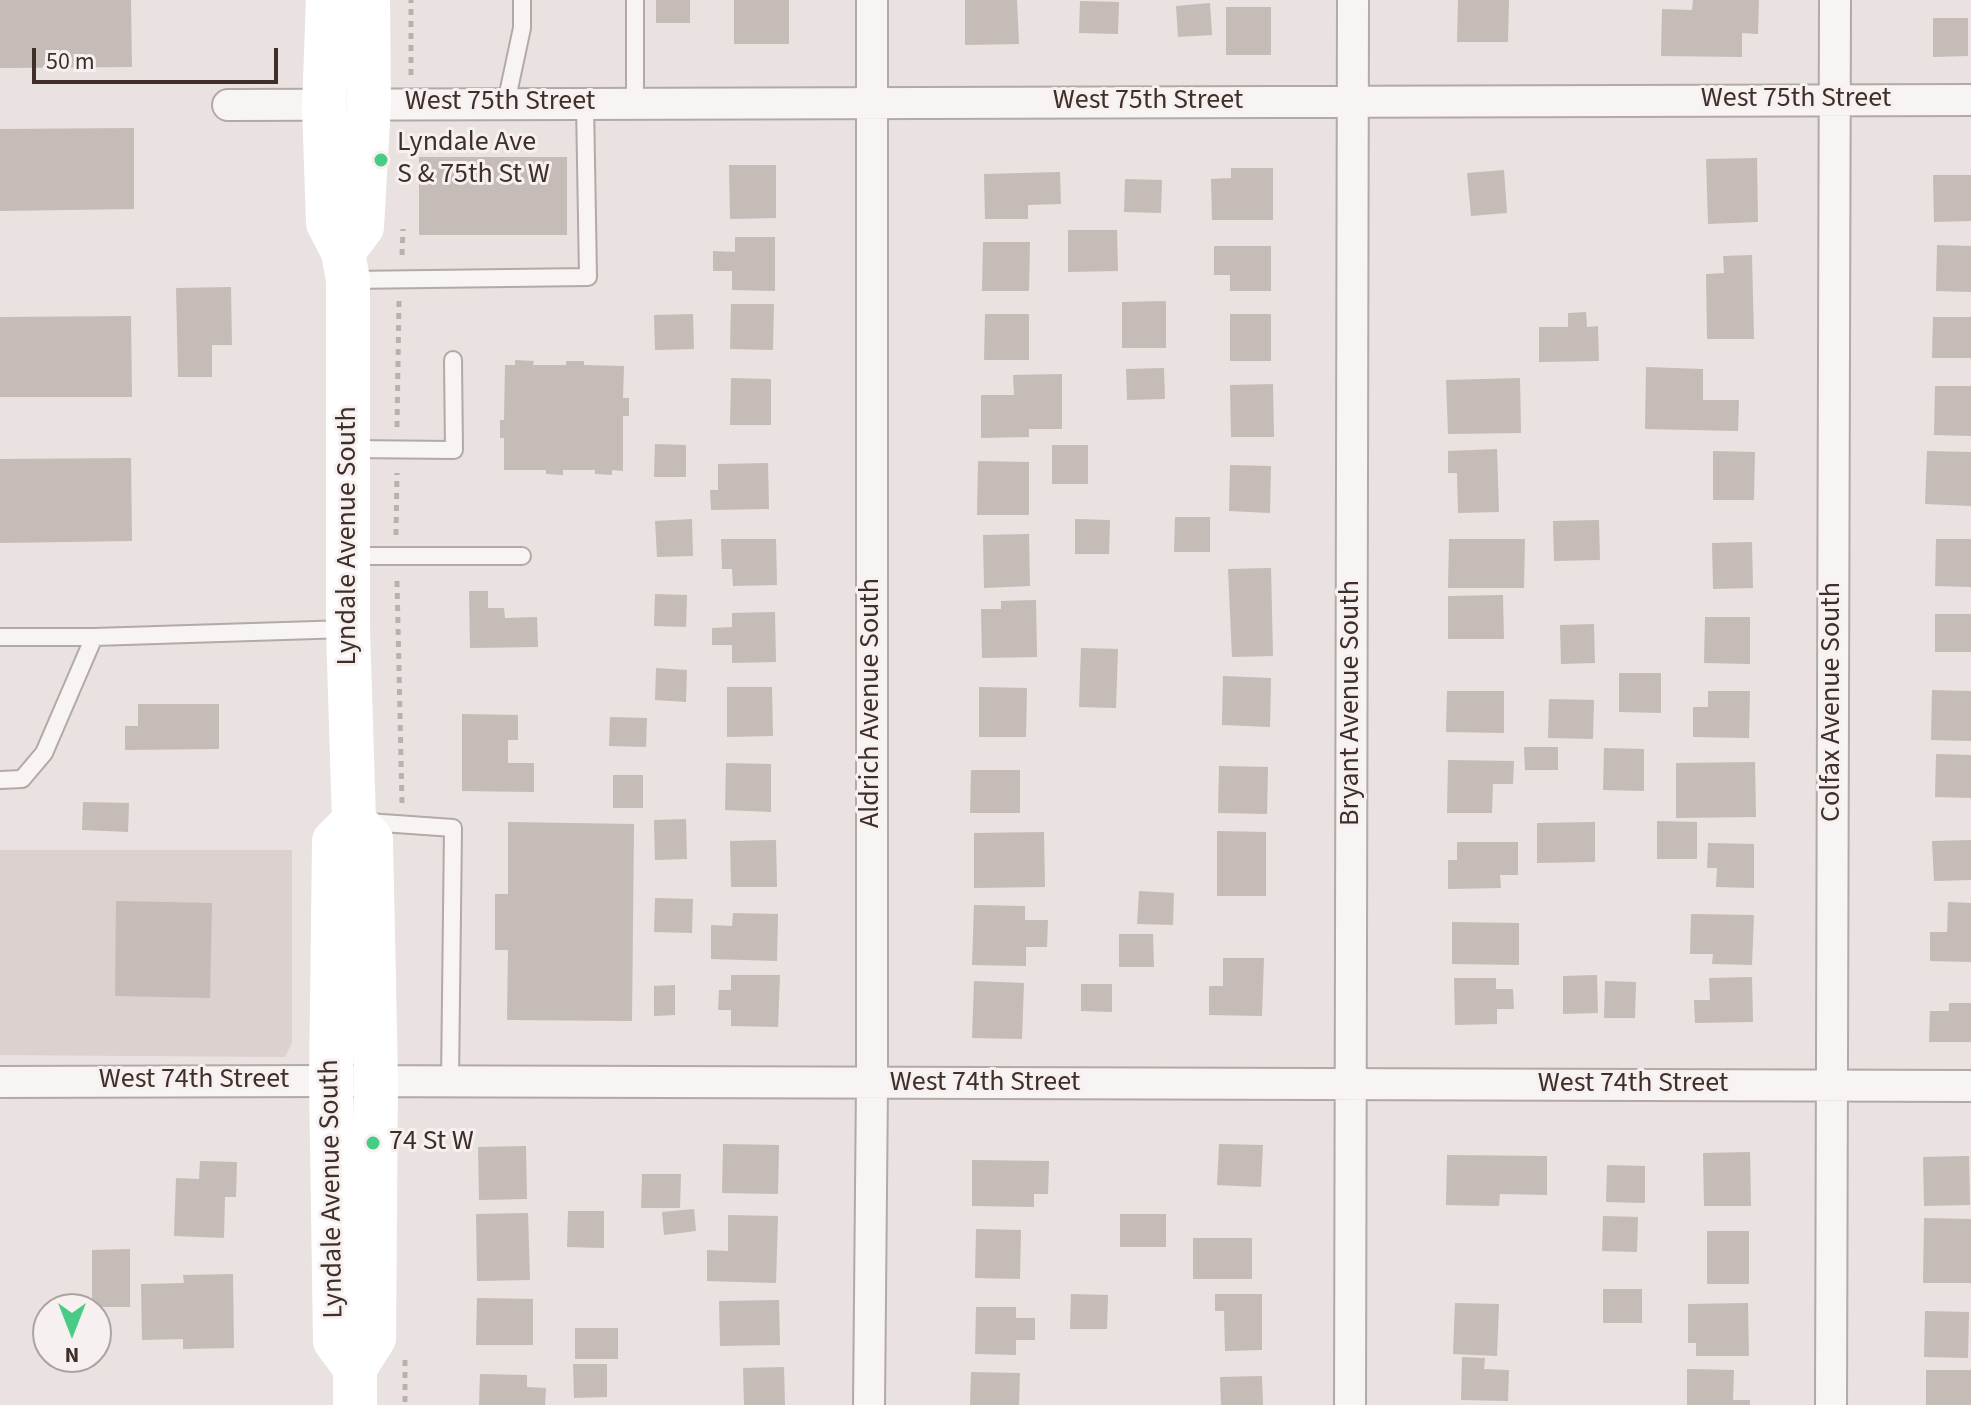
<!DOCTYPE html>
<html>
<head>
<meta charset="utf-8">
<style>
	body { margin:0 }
	#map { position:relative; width:1971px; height:1405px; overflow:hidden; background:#e9e2e0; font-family:"Source Sans 3",sans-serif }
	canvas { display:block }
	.north { position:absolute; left:32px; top:1293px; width:80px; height:80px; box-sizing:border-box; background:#f6f1f0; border:2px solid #ada3a0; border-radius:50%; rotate:180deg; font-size:22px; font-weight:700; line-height:32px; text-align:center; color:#402f29 }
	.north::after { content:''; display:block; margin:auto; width:28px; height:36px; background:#48cb84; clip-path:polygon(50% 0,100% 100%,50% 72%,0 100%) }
	.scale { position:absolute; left:32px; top:48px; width:246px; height:36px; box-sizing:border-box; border:4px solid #402f29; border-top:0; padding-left:10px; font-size:24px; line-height:28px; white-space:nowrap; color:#402f29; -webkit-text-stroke:6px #f6f1f0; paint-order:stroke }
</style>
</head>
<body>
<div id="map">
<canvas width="1971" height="1405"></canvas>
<div class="north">N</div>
<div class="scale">50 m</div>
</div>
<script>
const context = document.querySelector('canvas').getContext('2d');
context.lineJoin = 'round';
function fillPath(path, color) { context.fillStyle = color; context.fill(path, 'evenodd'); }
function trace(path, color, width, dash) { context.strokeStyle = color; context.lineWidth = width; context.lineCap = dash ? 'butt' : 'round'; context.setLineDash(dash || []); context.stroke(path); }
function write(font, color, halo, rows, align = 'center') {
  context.font = font + ' "Source Sans 3",sans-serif'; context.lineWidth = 6; context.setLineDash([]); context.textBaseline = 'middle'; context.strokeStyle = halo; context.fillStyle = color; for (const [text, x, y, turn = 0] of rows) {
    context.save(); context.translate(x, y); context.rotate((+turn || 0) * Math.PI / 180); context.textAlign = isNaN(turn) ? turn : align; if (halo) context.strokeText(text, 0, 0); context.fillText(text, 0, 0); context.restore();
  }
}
const built = new Path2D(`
	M0 850H292V1043L285 1057 0 1055Z`);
const building = new Path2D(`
	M0 0H131L132 67 0 68Z
	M656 0H690V23H656Z
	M734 0H789V44H734Z
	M965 0H1017L1019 44 965 45Z
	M1458 0H1509L1508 42H1457Z
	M1693 0H1759L1758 34 1742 33V57L1661 56 1662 9 1692 10Z
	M1080 1 1119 2 1118 34 1079 33Z
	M1210 3 1212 35 1178 37 1176 6Z
	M1226 7H1271V55H1226Z
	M1933 18H1968V56L1933 57Z
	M134 128V209L0 211V129Z
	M419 157H567V235H419Z
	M1757 158 1758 222 1708 224 1706 159Z
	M729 165H776V218L730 219Z
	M1231 168H1273V220H1212L1211 179 1231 178Z
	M1504 170 1507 213 1471 216 1467 173Z
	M1060 172 1061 204 1028 205V219H985L984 174Z
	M1933 175H1971V221L1934 222Z
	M1125 179 1162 180 1161 213 1124 212Z
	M1068 230H1117L1118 271 1068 272Z
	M735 237H775V291L732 290V271H713V251L735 252Z
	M983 242H1030L1029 291H982Z
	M1937 245 1971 246V292L1936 291Z
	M1214 246H1271V291H1230V275H1214Z
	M1752 255 1754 339H1707L1706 274 1724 273 1723 256Z
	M231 287 232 345H212V377H178L176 288Z
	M1166 301V348H1122V302Z
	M731 304H774L773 350 730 349Z
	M1586 312 1587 327 1598 326 1599 361 1539 362V327H1568V313Z
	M693 314 694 349 655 350 654 315Z
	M985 314H1029V360H984Z
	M1230 314H1271V361H1230Z
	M131 316 132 397H0V317Z
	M1933 317H1971V358H1932Z
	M515 360 534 361 533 365H566V361H584V365L624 366 623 398H629V416H623V471L612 470V475L595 474V470H563V475L546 474V470H504V438H500V420H504L505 365H515Z
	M1646 367 1703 369V400H1739L1738 431 1645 429Z
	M1164 368 1165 399 1127 400 1126 369Z
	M1062 374V429H1029V437L981 438V395H1014L1013 375Z
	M731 378 771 379V425H730Z
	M1520 378 1521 433 1448 434 1446 380Z
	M1273 384 1274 437H1231L1230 385Z
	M1935 386H1971V436L1934 435Z
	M655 444 686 445V477H654Z
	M1052 445H1088V484H1052Z
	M1497 449 1499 512 1458 513 1457 473H1448V451Z
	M1713 451 1755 452 1754 500H1713Z
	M1927 451 1971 452V506L1925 504Z
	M131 458 132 541 0 543V459Z
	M978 461 1029 462V515H977Z
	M768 463 769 509 711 510 710 490H718V464Z
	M1230 465 1271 466 1270 513 1229 511Z
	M1175 517H1210V552H1174Z
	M692 519 693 556 657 557 655 521Z
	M1075 519 1110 520 1109 554H1075Z
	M1599 520 1600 560 1554 561 1553 521Z
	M1029 534 1030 586 984 588 983 535Z
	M721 539H776L777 585 733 586 732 569H722Z
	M1449 539H1525L1524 588H1448Z
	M1936 539H1971V587L1935 586Z
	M1752 542 1753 588 1713 589 1712 543Z
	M1271 568 1273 656 1232 657 1228 569Z
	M469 591H488V608H504L505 618 537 617 538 647 470 648Z
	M655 594 687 595 686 627 654 626Z
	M1503 595 1504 639H1448V596Z
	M1036 600 1037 657 982 658 981 609H1001V601Z
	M775 612 776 662 732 663V645H712V628L732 627V613Z
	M1935 614H1971V652H1935Z
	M1705 617H1750V664L1704 663Z
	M1594 624 1595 663 1561 664 1560 625Z
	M1081 648 1118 649 1116 708 1079 707Z
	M656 668 687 670 686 702 655 700Z
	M1619 673H1661V713L1619 712Z
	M1223 676 1271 678 1270 727 1222 725Z
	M727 687H772L773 736 727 737Z
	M979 687 1027 688 1026 737H979Z
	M1932 690 1971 691V741L1931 740Z
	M1447 691H1504V733L1446 732Z
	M1708 691H1750L1749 738 1693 737V707H1708Z
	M1549 699 1594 700 1593 739 1548 738Z
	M138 704H219V749L125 750V726H138Z
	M462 714 518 715V740H508V763H534V792L462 791Z
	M610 717 647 718 646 747 609 746Z
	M1524 747H1558V770H1525Z
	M1604 748 1644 749V791L1603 790Z
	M1936 754 1971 755V798L1935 797Z
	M1448 760 1514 761 1513 784H1493L1492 813H1447Z
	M1755 762 1756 817 1676 818V763Z
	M726 763 771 764V812L725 810Z
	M1219 766 1268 767 1267 814 1218 813Z
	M971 770H1020V813H970Z
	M613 775H643V808H613Z
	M83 802 129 803 128 832 82 830Z
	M686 819 687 859 655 860 654 820Z
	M1657 821 1697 822V859H1657Z
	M508 822 634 824 632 1021 507 1020 508 950H495V894H508Z
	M1595 822V862L1537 863V823Z
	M1217 831 1266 832V896H1217Z
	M1044 832 1045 887 974 888V833Z
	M776 840 777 887H731L730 841Z
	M1971 840V880L1934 881 1932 841Z
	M1457 842H1518V875H1500L1501 888 1448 889V860H1457Z
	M1708 843 1754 844V888L1716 887 1717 868H1707Z
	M1139 891 1174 893 1173 925 1137 924Z
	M655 898 693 899 692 933 654 932Z
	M116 901 212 903 210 998 115 996Z
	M1948 902 1971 903V962L1930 961V932H1947Z
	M974 905 1025 906V920H1048L1047 947H1026V966L972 965Z
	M733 913 778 914 777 961 711 959V925L732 926Z
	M1691 914 1754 915 1752 965 1712 964 1713 954H1690Z
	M1452 922 1519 923V965L1452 964Z
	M1119 934H1153L1154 967H1119Z
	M1223 958H1264L1262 1016 1209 1015V986H1223Z
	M731 975H780L778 1027 731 1026V1010H718L719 990H731Z
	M1597 975 1598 1013 1563 1014V976Z
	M1752 977 1753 1022 1695 1023 1694 1000H1710L1709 978Z
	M1454 978H1496V989H1513L1514 1009H1497V1024L1455 1025Z
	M974 981 1024 983 1022 1039 972 1038Z
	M1605 981 1636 982 1635 1018H1604Z
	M1081 984H1112V1012L1081 1011Z
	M675 985V1015L654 1016V986Z
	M1949 1003H1971V1042H1929L1930 1011H1949Z
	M723 1144 779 1145 778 1194 722 1193Z
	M1219 1144 1263 1145 1261 1187 1217 1185Z
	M526 1146 527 1199 479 1200 478 1147Z
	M1750 1152 1751 1206H1704L1703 1153Z
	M1447 1155 1547 1156V1195L1500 1194 1499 1206 1446 1205Z
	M1969 1156 1970 1205 1924 1206 1923 1157Z
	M972 1160 1049 1161 1048 1194H1034V1207L972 1206Z
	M200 1161 237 1162 236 1197H225L224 1238 174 1236 176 1178 199 1179Z
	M1607 1165 1645 1166V1203L1606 1202Z
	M642 1174H681L680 1208H641Z
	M694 1209 696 1231 664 1235 662 1212Z
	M568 1211H604V1248L567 1247Z
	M528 1213 530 1280 477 1281 476 1214Z
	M1120 1214H1166V1247H1120Z
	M728 1215 778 1216 776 1283 707 1281V1250L728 1251Z
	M1603 1216 1638 1217 1637 1252 1602 1251Z
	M1924 1218 1971 1219V1283H1923Z
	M976 1229 1021 1230 1020 1279 975 1278Z
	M1707 1231H1749V1284H1707Z
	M1193 1238H1252V1279H1193Z
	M130 1249V1307H92V1250Z
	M233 1274 234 1348 183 1349V1339L142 1340 141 1284 184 1283 183 1275Z
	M1603 1289H1642V1323H1603Z
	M1071 1294 1108 1295 1107 1329H1070Z
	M1215 1294H1262V1350L1225 1351 1224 1311H1215Z
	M477 1298 533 1299V1345H476Z
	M779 1300 780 1345 720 1346 719 1301Z
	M1455 1303 1499 1304 1497 1356 1453 1354Z
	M1748 1303 1749 1356H1696V1343H1688V1304Z
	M976 1307H1016V1318H1035V1340H1016V1355L975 1354Z
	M1925 1311 1969 1312 1968 1358 1924 1357Z
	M575 1328H618V1359H575Z
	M1462 1357 1485 1358 1484 1369 1509 1370 1508 1401 1461 1400Z
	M573 1364H607V1397L574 1398Z
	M784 1367 785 1405H744L743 1368Z
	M1687 1369 1734 1370 1733 1400H1750V1405H1687Z
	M1926 1370H1971V1405H1926Z
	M971 1372 1020 1373 1019 1405H970Z
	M480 1374 527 1375V1387L546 1388 545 1405H479Z
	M1262 1376 1263 1405H1221L1220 1377Z`);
const path = new Path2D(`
	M411 75V0
	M402 255 403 229
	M397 427 399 301
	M396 535 397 473
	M397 581 402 803
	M405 1360V1405`);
const lane = new Path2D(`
	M506 103 522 28V0
	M635 103V0
	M349 280 588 277 585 103
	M350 449 454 450 453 360
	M352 556H522
	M0 637H94L347 629
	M0 780 22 779 44 753 94 637
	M368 822 453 828 450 1082`);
const street = new Path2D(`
	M228 105 1971 100
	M0 1082 331 1081 1971 1086
	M869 1405 872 1083V0
	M1350 1405 1353 0
	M1831 1405 1835 0`);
const secondary = new Path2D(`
	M328 0 324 106 328 223 343 252 348 280V629L354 821 371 839 376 1081 374 1338 355 1368V1405
	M343 252 362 227 369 104 368 0
	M354 821 334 841 331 1081 335 1341 355 1368`);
const markers = [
	[381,160,8,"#48cb84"],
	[373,1143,8,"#48cb84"]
];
const streetNames = [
	["West 75th Street",1796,100],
	["West 75th Street",1148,102],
	["West 75th Street",500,103],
	["Lyndale Avenue South",349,536,-90],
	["Colfax Avenue South",1833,702,-90],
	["Aldrich Avenue South",872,703,-90],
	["Bryant Avenue South",1352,703,-90],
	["West 74th Street",194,1081],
	["West 74th Street",985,1084],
	["West 74th Street",1633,1085],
	["Lyndale Avenue South",333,1189,-91]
];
const poiNames = [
	["Lyndale Ave",397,144],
	["S & 75th St W",397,176],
	["74 St W",389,1143]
];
fillPath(built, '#dbd1ce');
fillPath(building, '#c5bbb7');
trace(lane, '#b3a9a5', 20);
trace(street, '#b3a9a5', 34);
trace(path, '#b9b1ae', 5, [6, 6]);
trace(lane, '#f7f4f3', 16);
trace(street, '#f7f4f3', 30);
trace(secondary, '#fff', 44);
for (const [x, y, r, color] of markers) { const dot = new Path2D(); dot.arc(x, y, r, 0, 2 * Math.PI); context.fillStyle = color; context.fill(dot); trace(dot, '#f6f1f0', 3); }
write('28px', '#402f29', '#f6f1f0', streetNames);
write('28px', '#402f29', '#f6f1f0', poiNames, 'left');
</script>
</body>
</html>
